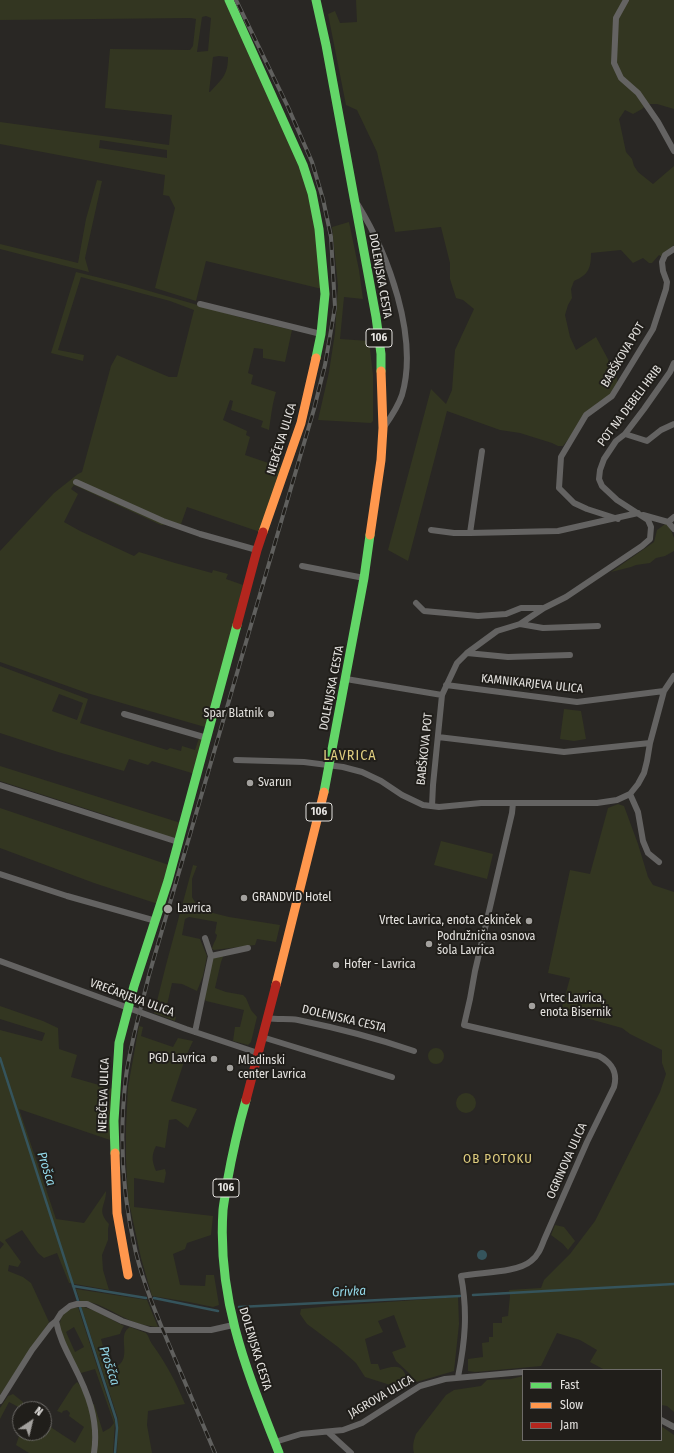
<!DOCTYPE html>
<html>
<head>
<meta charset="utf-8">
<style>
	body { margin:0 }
	#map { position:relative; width:674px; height:1453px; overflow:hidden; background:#292724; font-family:"Fira Sans Condensed",sans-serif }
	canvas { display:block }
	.legend { position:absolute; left:522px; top:1369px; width:140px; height:72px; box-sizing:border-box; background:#201e1a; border:1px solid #6e6c69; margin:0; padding:5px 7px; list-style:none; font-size:12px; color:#e4e2df }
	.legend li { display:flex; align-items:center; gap:8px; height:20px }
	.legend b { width:20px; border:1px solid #6e6c69 }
	.north { position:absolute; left:12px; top:1401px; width:40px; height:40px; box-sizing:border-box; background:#201e1a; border:1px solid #6e6c69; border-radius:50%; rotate:35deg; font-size:11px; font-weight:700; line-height:16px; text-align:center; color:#e4e2df }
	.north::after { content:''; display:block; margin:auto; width:14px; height:18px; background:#a3a19e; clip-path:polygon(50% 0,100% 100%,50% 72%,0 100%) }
</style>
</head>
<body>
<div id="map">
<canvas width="674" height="1453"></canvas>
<ul class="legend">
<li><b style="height:5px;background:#63d668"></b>Fast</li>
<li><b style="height:5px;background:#ff974d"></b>Slow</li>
<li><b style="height:5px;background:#b3261e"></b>Jam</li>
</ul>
<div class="north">N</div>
</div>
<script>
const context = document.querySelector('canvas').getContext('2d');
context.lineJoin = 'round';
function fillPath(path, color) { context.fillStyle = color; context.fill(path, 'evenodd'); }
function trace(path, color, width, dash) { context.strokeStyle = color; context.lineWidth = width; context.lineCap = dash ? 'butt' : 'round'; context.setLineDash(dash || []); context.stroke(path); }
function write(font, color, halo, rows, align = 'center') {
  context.font = font + ' "Fira Sans Condensed",sans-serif'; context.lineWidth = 4; context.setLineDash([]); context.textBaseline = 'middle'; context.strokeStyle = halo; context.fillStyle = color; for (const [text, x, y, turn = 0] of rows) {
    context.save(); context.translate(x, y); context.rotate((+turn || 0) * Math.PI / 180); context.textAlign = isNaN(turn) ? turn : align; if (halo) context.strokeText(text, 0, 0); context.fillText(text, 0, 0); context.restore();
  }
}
const green = new Path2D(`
	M0 0H225C254 63 289 129 309 195 318 225 320 258 322 289L206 261 196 301 155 288 175 208 169 196 163 195 165 175 0 144V122L169 145 172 115 105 108 110 49 190 50 193 46 196 19 191 18 0 20ZM206 16 211 18 208 51 197 52 202 17ZM219 56 228 57C228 75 222 79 210 92H209L213 57ZM100 140 167 150V158L99 148Z
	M356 0H674V109L657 104H647L642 109 633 114 625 110 619 119 626 152 632 159 634 166 638 172 653 184 674 166V245L664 258 659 255 652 263H649L643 258 633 263 621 250 591 253C591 269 588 275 574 281L571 289 572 298 568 305 565 315 570 337 576 350 596 337 616 374 618 385 608 401 603 399 596 404 563 446H558L552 443 520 433 500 430 447 411 408 561 388 550 431 389 446 404 452 390 455 350 474 309 463 300 456 298 450 279V263L441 227 395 232 377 152 357 110 346 105 328 14 335 11 340 23 357 22Z
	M97 180 102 181 85 258 89 272 0 249V244L78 263 86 219Z
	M349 222 359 270 363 299 344 297 340 339 369 341 373 375V421L371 423 318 420 329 372 335 333 338 286 332 227Z
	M76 272 125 284 246 319 292 330 285 362 263 358V349L254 348 248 373 253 375 251 384 276 392C272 405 271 417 269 430L261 427 263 421 231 410 233 401 230 400 223 420 247 431 246 435 250 437 245 455 283 468 260 532 187 507 181 524 161 525 74 485 71 489 78 494 64 522 80 531 134 556 139 552 175 563 212 573 213 570 228 574 226 579 243 585 208 724 205 727 87 693 0 662V551L54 493 78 474 82 472 111 366 117 355 169 377H177L194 310 170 301 81 277 58 350 84 355 83 361 51 353Z
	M668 522 674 538V551L665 556 656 558 650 563 636 565 631 567 611 572 654 542 657 530Z
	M0 666 88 699 80 723 167 750 170 748 181 751 182 746 195 750 199 738 204 740 195 774 152 761 148 765 129 759 124 771 58 752 0 733ZM59 694 83 703 77 720 52 711Z
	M564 709 581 711 586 739 574 741 560 739Z
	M0 766 181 823 176 839 114 820 115 818 0 781Z
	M618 804 624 806 638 844 648 877 653 885 674 892V1412L667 1406 661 1405V1370H605L590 1362 597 1350 580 1340 557 1333 541 1366 475 1372 468 1371V1359L483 1357 482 1343 489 1342V1337H493V1323H502V1317L508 1316 510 1296 509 1290 541 1288 544 1280 570 1254 595 1221 660 1092 666 1074 662 1063V1050L630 1034 622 1028 561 1011 570 978 548 973 570 870 590 874 608 808Z
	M0 808 169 865 158 904 94 883 0 848Z
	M441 841 493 854 487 879 434 865Z
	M193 865 197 866 192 879V897L196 904 205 911 229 917 280 925 276 942 257 939 255 945 214 950 212 949C213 943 216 941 217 935L215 933 217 922 189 917 185 919 182 935 200 939 207 956 203 976 197 991 182 984 172 983 167 1005V1015L176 1017 175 1021 154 1013 166 965Z
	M224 954 221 962 215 988 226 992 243 995 246 998 251 1010 257 1017 251 1042 248 1045 233 1041 235 1027H240L244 1010 206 1001 204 998 213 956Z
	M0 1006 43 1021 58 1028 59 1049 77 1055 71 1077 113 1089 110 1140 19 1109 56 1219 84 1223 106 1191C106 1206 96 1210 109 1224L108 1229V1240L102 1255 103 1270 109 1290 69 1283 57 1253 44 1258 38 1253 22 1230 5 1240 21 1262 18 1267 9 1265 8 1271 23 1277 31 1283 49 1322 0 1395V1249L4 1244 0 1241V1030L42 1041 45 1033 0 1019Z
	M139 1026 143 1027 141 1036 173 1047 178 1038 193 1041 186 1056 171 1101 197 1109 188 1128 176 1119 169 1120 165 1148 156 1146C151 1156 152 1161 156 1171L165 1169 166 1173 164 1183 134 1178V1207L213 1216 211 1235 187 1243 185 1249 173 1254 180 1285 205 1286 206 1275H214L219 1305 213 1307 189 1302 152 1296 141 1258 128 1198 126 1159V1127L128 1087Z
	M428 1056a8 8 0 1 1 16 0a8 8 0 1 1-16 0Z
	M456 1103a10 10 0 1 1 20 0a10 10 0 1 1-20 0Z
	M555 1225 564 1227 575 1241 568 1250 563 1244 551 1235Z
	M76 1289 147 1300 158 1327C147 1326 137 1324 127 1319 112 1312 97 1301 80 1301Z
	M458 1297 459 1324 454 1371 413 1383 410 1374 396 1361 392 1352 406 1347 394 1315 378 1321 383 1332 365 1339 371 1364H378L380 1370C395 1365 405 1363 407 1383L403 1389 365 1377 356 1363 338 1347 307 1324 300 1314 301 1309 331 1306Z
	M81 1306 95 1311 124 1326 122 1329 120 1334 101 1339 109 1369C138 1363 114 1336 130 1327L146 1333C149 1336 149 1340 152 1344 167 1365 175 1380 185 1404L148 1411 147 1425 152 1453H117L118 1419Z
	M78 1307 115 1422 113 1453H96L92 1404H94L103 1432 110 1428 114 1423 95 1369 81 1373C71 1355 41 1314 78 1307ZM74 1327 84 1347 75 1352 66 1332Z
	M523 1376V1440H661V1426L674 1435V1453H414C412 1446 414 1440 416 1434L446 1395 454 1390 481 1386 487 1380 511 1379Z
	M77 1382C85 1389 94 1422 93 1434 93 1440 92 1447 92 1453H29L16 1445 20 1433H44V1417L52 1428 75 1443 84 1427 69 1416 70 1413 67 1410 63 1411 62 1413 57 1411 73 1386Z
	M13 1394 23 1402 22 1409 9 1402 0 1419V1408L8 1396Z`);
const water = new Path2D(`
	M477 1255a5 5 0 1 1 10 0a5 5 0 1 1-10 0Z`);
const stream = new Path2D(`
	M0 1058 116 1419 117 1428 115 1453
	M73 1286 146 1298
	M473 1295 674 1284
	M154 1298 218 1311
	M239 1307 460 1296`);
const street = new Path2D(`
	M626 0 616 18 614 63 621 78 638 93 658 122 674 151
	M358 205C388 254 419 337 402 395 398 407 391 417 384 427
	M200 304 321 334
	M625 434 647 441 661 430 674 424
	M76 482 163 521 200 534 257 550
	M643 515 668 522 674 529
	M618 519 587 509 574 503 559 488 561 457 586 415 612 396 653 329 666 289 667 282 663 271 662 262 665 255 674 249
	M668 522 674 517
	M431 530 454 533H470L558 531 638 513
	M470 533 482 451
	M302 566 364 578
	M416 603 424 611 478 616 506 614 521 608H542
	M520 624 543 628 598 626
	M467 653 508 657 570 655
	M346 679 442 695
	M446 685 577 702 664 691
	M124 714 207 738
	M438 737 564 752 650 743
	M236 760 304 762 343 767 362 772 381 781 402 795 423 805 439 807 481 803H597L617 800 630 794 638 784 644 773 647 761 650 743 664 691 674 676
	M0 785 178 842
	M630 794 638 812 643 841 648 853 659 862
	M432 806 433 785 442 695 457 663 467 653 497 631 520 624 544 608 566 597 642 546 650 539 651 527 648 520 617 500 602 486 599 479 600 470 604 459 616 441 625 434 644 409 670 372 674 363
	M0 874 67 896 156 921
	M211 956 248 948
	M0 961 186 1029 258 1053
	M267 1018C278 1020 288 1018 298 1020 337 1028 376 1038 414 1051
	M195 1032 211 956 205 938
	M262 1037 392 1077
	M56 1321C59 1337 66 1350 73 1364 88 1393 99 1420 94 1453
	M458 1377C465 1342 468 1312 461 1276 480 1272 517 1273 531 1261 538 1256 541 1248 544 1240L587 1142 614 1087C618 1072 612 1063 599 1056L464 1025 470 999 475 971 512 813 513 803
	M0 1401 32 1350 51 1325 56 1321 61 1313 70 1306 77 1304H87L122 1321 150 1330H211L233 1325
	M661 1420 674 1427
	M328 1432 351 1453
	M275 1442 301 1434 343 1430 362 1423 420 1386 445 1379 523 1372`);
const fast = new Path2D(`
	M229 0 303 165 312 193 319 229 325 294 321 334 316 358
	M316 0 326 45 376 317 381 354V371
	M324 792 364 578 370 535
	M246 1100C238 1128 232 1155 227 1183 226 1192 224 1201 223 1210 217 1301 247 1371 279 1453
	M115 1153 114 1121 119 1043 134 986 168 881 237 625`);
const slow = new Path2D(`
	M263 532 301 423 316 358
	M370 535 381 460 383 428 381 371
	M276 985 324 792
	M115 1153 117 1213 128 1275`);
const jam = new Path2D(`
	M237 625 257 550 263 532
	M246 1100 276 985`);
const rail = new Path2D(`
	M215 1453C200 1418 185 1382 170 1347 157 1316 144 1285 136 1253 122 1195 119 1135 126 1076 131 1041 141 1009 149 975L314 409 325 365 335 307 331 237 323 199 312 162 288 107 236 0`);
const markers = [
	[271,714,4,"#a3a19e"],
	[250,783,4,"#a3a19e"],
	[244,898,4,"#a3a19e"],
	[168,909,5,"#a3a19e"],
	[529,921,4,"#a3a19e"],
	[429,944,4,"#a3a19e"],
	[336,965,4,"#a3a19e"],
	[532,1006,4,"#a3a19e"],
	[214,1059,4,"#a3a19e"],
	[230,1068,4,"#a3a19e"]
];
const shields = [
	[379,338,26],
	[319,812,26],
	[226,1188,26]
];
const shieldNames = [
	["106",379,338],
	["106",319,812],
	["106",226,1188]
];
const streetNames = [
	["DOLENJSKA CESTA",380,276,80],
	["BABŠKOVA POT",623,355,-59],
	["POT NA DEBELI HRIB",630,406,-53],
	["NEBČEVA ULICA",282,439,-73],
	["KAMNIKARJEVA ULICA",532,684,6],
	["DOLENJSKA CESTA",332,688,-79],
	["BABŠKOVA POT",425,749,-84],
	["VREČARJEVA ULICA",132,998,20],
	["DOLENJSKA CESTA",344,1019,13],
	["NEBČEVA ULICA",104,1095,-88],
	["OGRINOVA ULICA",567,1161,-66],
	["DOLENJSKA CESTA",255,1349,73],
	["JAGROVA ULICA",381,1397,-30]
];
const poiNames = [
	["Spar Blatnik",263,714,"right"],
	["Svarun",258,783],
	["GRANDVID Hotel",252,898],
	["Lavrica",177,909],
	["Vrtec Lavrica, enota Cekinček",521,921,"right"],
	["Podružnična osnova",437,937],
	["šola Lavrica",437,951],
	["Hofer - Lavrica",344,965],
	["Vrtec Lavrica,",540,999],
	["enota Bisernik",540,1013],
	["PGD Lavrica",206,1059,"right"],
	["Mladinski",238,1061],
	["center Lavrica",238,1075]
];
const neighbourhoodNames = [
	["OB POTOKU",498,1159]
];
const waterNames = [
	["Prošca",46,1169,72],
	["Grivka",349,1292,-3],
	["Proščca",109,1366,72]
];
const quarterNames = [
	["LAVRICA",350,756]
];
fillPath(green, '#333621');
fillPath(water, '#35545c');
trace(stream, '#35545c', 2.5);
trace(street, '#646362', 6);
trace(fast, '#63d668', 9);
trace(slow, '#ff974d', 9);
trace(jam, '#b3261e', 9);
trace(rail, '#60605e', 4);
trace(rail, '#201e1a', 2.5, [8]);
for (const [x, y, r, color] of markers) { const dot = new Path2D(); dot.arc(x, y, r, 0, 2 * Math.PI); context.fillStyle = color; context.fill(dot); trace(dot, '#201e1a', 1.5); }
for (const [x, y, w] of shields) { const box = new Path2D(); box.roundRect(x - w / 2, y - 9, w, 18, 3); context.fillStyle = '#201e1a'; context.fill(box); trace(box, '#e4e2df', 1); }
write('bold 11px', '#e4e2df', null, shieldNames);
write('12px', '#e4e2df', '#201e1a', streetNames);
write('12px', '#e4e2df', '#201e1a', poiNames, 'left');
context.letterSpacing = '1px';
write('13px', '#dfcd7f', '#201e1a', neighbourhoodNames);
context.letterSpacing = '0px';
write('italic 13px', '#92d7e8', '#201e1a', waterNames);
context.letterSpacing = '1px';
write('14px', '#dfcd7f', '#201e1a', quarterNames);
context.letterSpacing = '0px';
</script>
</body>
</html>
